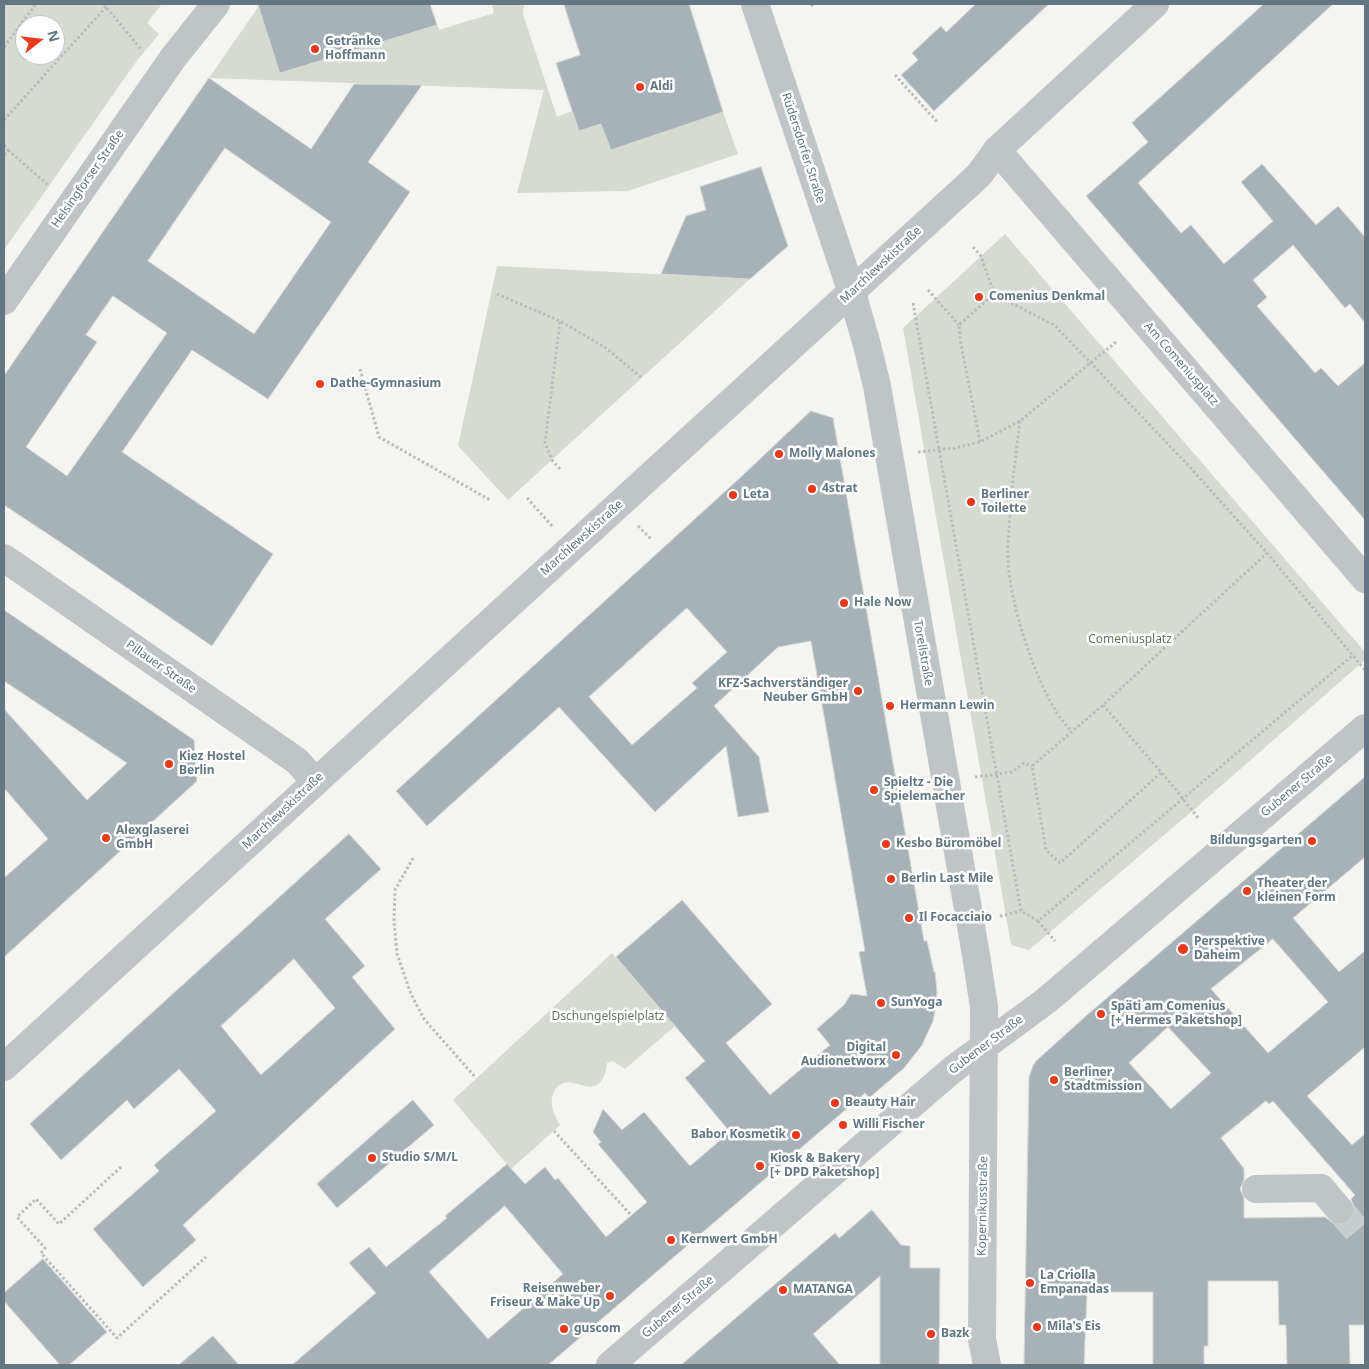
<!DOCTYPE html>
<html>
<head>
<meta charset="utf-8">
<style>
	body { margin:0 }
	#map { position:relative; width:1369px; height:1369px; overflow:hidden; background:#f4f4f0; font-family:"Noto Sans",sans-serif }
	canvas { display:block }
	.frame { position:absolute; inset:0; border:5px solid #627782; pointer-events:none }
	.north { position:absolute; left:15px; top:15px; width:50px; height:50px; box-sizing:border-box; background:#fff; border:1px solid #c0c9cd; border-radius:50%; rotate:74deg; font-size:14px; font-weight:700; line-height:20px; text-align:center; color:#627782 }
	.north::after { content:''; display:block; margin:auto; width:18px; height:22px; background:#ea381b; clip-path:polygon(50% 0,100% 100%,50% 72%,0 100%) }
</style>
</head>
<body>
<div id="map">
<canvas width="1369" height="1369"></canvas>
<div class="frame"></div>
<div class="north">N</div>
</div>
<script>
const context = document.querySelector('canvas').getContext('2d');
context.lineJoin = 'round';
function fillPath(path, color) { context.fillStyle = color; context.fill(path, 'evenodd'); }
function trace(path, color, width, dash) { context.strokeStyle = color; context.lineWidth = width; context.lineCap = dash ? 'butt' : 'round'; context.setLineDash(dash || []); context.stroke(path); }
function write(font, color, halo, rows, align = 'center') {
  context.font = font + ' "Noto Sans",sans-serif'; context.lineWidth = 5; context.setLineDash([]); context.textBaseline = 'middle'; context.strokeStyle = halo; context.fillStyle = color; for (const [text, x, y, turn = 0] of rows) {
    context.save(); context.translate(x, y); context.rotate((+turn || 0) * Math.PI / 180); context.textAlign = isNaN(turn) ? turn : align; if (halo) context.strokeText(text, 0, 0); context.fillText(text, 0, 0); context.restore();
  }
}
const green = new Path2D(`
	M4 4H162L147 23 159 34 136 62 4 250ZM25 25H55V55H25Z
	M492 4H524L523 14 557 117 572 111 579 131 601 124 612 150 723 112 738 154 628 191 517 193 544 90 209 78 259 6 280 73 437 25 439 30 494 13Z
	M1005 234 1365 652V660L1197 807 1029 950 1011 945 903 328Z
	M497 266 750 279 508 500 458 446Z
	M612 953 675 1026 625 1069 613 1061 607 1063C606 1070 605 1079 598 1084 584 1094 566 1070 554 1092 548 1103 555 1116 560 1125L511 1169 453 1100Z`);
const building = new Path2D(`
	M258 4H430L437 25 280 73Z
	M564 4H689L723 112 611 150 601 124 579 131 556 63 580 55Z
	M976 4H1049L934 111 901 75 918 60 912 53 941 26 946 32Z
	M1264 4H1333L1138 183 1181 233 1191 225 1224 264 1273 221 1241 182 1262 164 1316 225 1338 206 1365 237V323L1350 304 1345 308 1293 245 1253 280 1267 297 1257 306 1315 373 1321 368 1338 386 1365 363V520L1086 196 1148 142 1132 123Z
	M209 78 311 149 354 84 422 85 368 162 410 192 268 399 192 350 122 452 273 554 212 646 60 542 4 505V376ZM225 148 331 222 254 334 148 261ZM113 296 167 333 67 476 26 447 97 342 86 335Z
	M761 167 788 246 750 279 661 274 686 216 706 210 700 187Z
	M811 411 833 418 924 941H927L934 972H935L937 992 935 1010 933 1021 922 1045 904 1068 869 1098 865 1093 548 1365H292L376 1293 349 1263 369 1247 386 1267 447 1218 445 1216 507 1164 525 1184 545 1167 555 1180 558 1178 606 1237 647 1202 598 1144 601 1142 593 1132 603 1109 622 1130 644 1112 690 1166 730 1132 685 1078 705 1061 616 957 682 900 772 1004 726 1043 770 1095 830 1045 817 1029 844 1005 851 994 867 996 859 952 865 951 811 641 778 647 714 706 759 757 769 812 738 817 726 746 655 812 559 707 427 826 396 791 741 477ZM687 608 727 652 692 683 697 688 632 745 589 697ZM505 1206 563 1274 488 1339 429 1272Z
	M4 610 194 740 197 781 4 957V878L48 839 4 788V709L87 800 127 763 4 681Z
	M1365 777V857L1293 918 1339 972 1365 951V1047L1307 1096 1352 1145 1365 1134V1325H1349L1350 1365H1287L1286 1325H1279L1278 1281H1208V1346H1204V1365H1153V1292H1087L1084 1365H1024L1029 1077 1033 1066 1036 1061 1086 1016ZM1273 939 1328 1002 1268 1053 1211 989ZM1168 1027 1211 1073 1171 1109 1129 1063ZM1266 1101 1269 1104 1273 1101 1355 1195 1351 1199 1354 1206V1214L1349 1221 1341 1224H1334L1325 1217 1244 1218V1198L1240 1189 1244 1180V1169L1221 1138Z
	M349 834 381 869 325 919 365 966 352 977 395 1029 183 1225 196 1240 143 1287 93 1229 159 1171 154 1165 216 1111 179 1069 134 1109 127 1100 61 1160 30 1124ZM294 959 335 1008 261 1075 221 1026Z
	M413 1100 434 1125 337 1208 317 1184Z
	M872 1210 901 1245 910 1246V1268H940L939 1365H880V1276L813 1334 840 1365H681L835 1233 839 1238Z
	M43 1259 107 1332 69 1365H60L4 1301V1293Z
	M213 1336 239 1365H179Z`);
const minorTunnel = new Path2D(`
	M1339 1209 1365 1240`);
const path = new Path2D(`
	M104 4 106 7 141 49
	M811 6 814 4
	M4 47 36 4
	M895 75 938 123
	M4 120 106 7
	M4 145 8 150 4 155
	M8 150 49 186
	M973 247 981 256 994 294
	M928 290 959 325
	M497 294 560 321 606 348 642 378
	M913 303 1021 911 1038 921 1353 655
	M360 369 379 437 490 500
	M1020 421C1016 452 1012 484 1010 516 1009 531 1007 546 1008 561 1011 607 1033 674 1057 713 1061 719 1066 725 1071 731
	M980 442 961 344 959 325 994 294 1054 325 1091 363 1186 463 1267 553 1365 670
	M918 452 955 448 980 442 1020 421 1116 342
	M560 469 552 460 545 443 560 321
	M527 498 553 527
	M638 526 652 540
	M1103 705 1173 786 1198 818
	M1161 773 1060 863 1046 850 1032 766 1103 705 1267 553
	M975 777 1012 772 1024 763 1032 766
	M413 858 395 890 394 921 397 954 411 994 424 1019 476 1078
	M1000 916 1021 911
	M1038 921 1055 941
	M554 1131 631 1215
	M121 1167 59 1224 36 1199 17 1217 45 1248 41 1253 117 1338 206 1257`);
const minor = new Path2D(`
	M755 4 852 293 867 345 877 386 976 955 984 1007 982 1339 987 1365
	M997 150 1365 579
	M4 301 173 58 216 4
	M4 558 297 761 315 781
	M4 1067 979 175 997 150 1155 4
	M1256 1189 1321 1188 1339 1209
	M610 1365 952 1070 1047 1000 1365 728`);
const markers = [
	[315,49,5,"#ea381b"],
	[640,87,5,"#ea381b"],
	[979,297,5,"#ea381b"],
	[320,384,5,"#ea381b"],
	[779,454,5,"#ea381b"],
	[812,489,5,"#ea381b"],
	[733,495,5,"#ea381b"],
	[971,502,5,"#ea381b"],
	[844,603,5,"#ea381b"],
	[858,691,5,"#ea381b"],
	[890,706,5,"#ea381b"],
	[169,764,5,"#ea381b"],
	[874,790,5,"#ea381b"],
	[106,838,5,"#ea381b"],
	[1312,841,5,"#ea381b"],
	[886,844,5,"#ea381b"],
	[891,879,5,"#ea381b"],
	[1247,891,5,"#ea381b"],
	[909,918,5,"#ea381b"],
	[1183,949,6,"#ea381b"],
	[881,1003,5,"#ea381b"],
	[1101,1014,5,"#ea381b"],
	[896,1055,5,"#ea381b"],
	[1054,1080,5,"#ea381b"],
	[835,1103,5,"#ea381b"],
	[843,1125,5,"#ea381b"],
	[796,1135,5,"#ea381b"],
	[372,1158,5,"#ea381b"],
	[760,1166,5,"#ea381b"],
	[671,1240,5,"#ea381b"],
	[1030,1283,5,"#ea381b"],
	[783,1290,5,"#ea381b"],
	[610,1296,5,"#ea381b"],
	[1037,1327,5,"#ea381b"],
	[564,1329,5,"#ea381b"],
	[931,1334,5,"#ea381b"]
];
const poiNames = [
	["Getränke",325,42],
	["Hoffmann",325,56],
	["Aldi",650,87],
	["Comenius Denkmal",989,297],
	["Dathe-Gymnasium",330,384],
	["Molly Malones",789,454],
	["4strat",822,489],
	["Leta",743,495],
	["Berliner",981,495],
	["Toilette",981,509],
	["Hale Now",854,603],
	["KFZ-Sachverständiger",848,684,"right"],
	["Neuber GmbH",848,698,"right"],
	["Hermann Lewin",900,706],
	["Kiez Hostel",179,757],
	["Berlin",179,771],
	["Spieltz - Die",884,783],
	["Spielemacher",884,797],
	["Alexglaserei",116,831],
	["GmbH",116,845],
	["Bildungsgarten",1302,841,"right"],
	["Kesbo Büromöbel",896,844],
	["Berlin Last Mile",901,879],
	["Theater der",1257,884],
	["kleinen Form",1257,898],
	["Il Focacciaio",919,918],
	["Perspektive",1194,942],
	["Daheim",1194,956],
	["SunYoga",891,1003],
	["Späti am Comenius",1111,1007],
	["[+ Hermes Paketshop]",1111,1021],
	["Digital",886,1048,"right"],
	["Audionetworx",886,1062,"right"],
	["Berliner",1064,1073],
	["Stadtmission",1064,1087],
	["Beauty Hair",845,1103],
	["Willi Fischer",853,1125],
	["Babor Kosmetik",786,1135,"right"],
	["Studio S/M/L",382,1158],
	["Kiosk & Bakery",770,1159],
	["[+ DPD Paketshop]",770,1173],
	["Kernwert GmbH",681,1240],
	["La Criolla",1040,1276],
	["Empanadas",1040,1290],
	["Reisenweber",600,1289,"right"],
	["Friseur & Make Up",600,1303,"right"],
	["MATANGA",793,1290],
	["Mila's Eis",1047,1327],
	["guscom",574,1329],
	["Bazk",941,1334]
];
const streetNames = [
	["Rüdersdorfer Straße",803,148,72],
	["Helsingforser Straße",88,179,-55],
	["Marchlewskistraße",881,265,-43],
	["Am Comeniusplatz",1181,364,49],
	["Marchlewskistraße",582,538,-42],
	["Torellstraße",923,653,80],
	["Pillauer Straße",161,667,35],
	["Gubener Straße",1297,786,-40],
	["Marchlewskistraße",283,811,-43],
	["Gubener Straße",986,1045,-37],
	["Kopernikusstraße",983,1206,-89],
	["Gubener Straße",678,1307,-40]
];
const parkNames = [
	["Comeniusplatz",1130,640],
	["Dschungelspielplatz",608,1017]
];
fillPath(green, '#d6dbd1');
fillPath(building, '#a8b2b6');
trace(building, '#d5d5d3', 1);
trace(minorTunnel, '#c8cecf', 28, [28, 14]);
trace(path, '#b9bcbe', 3, [2.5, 2.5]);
trace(minor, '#bfc4c6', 28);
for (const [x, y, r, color] of markers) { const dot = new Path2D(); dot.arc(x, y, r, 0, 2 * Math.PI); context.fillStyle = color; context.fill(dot); trace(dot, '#fff', 2); }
write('bold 12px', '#627782', '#fff', poiNames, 'left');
write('12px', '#627782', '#fff', streetNames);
write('12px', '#687961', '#fff', parkNames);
</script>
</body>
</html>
